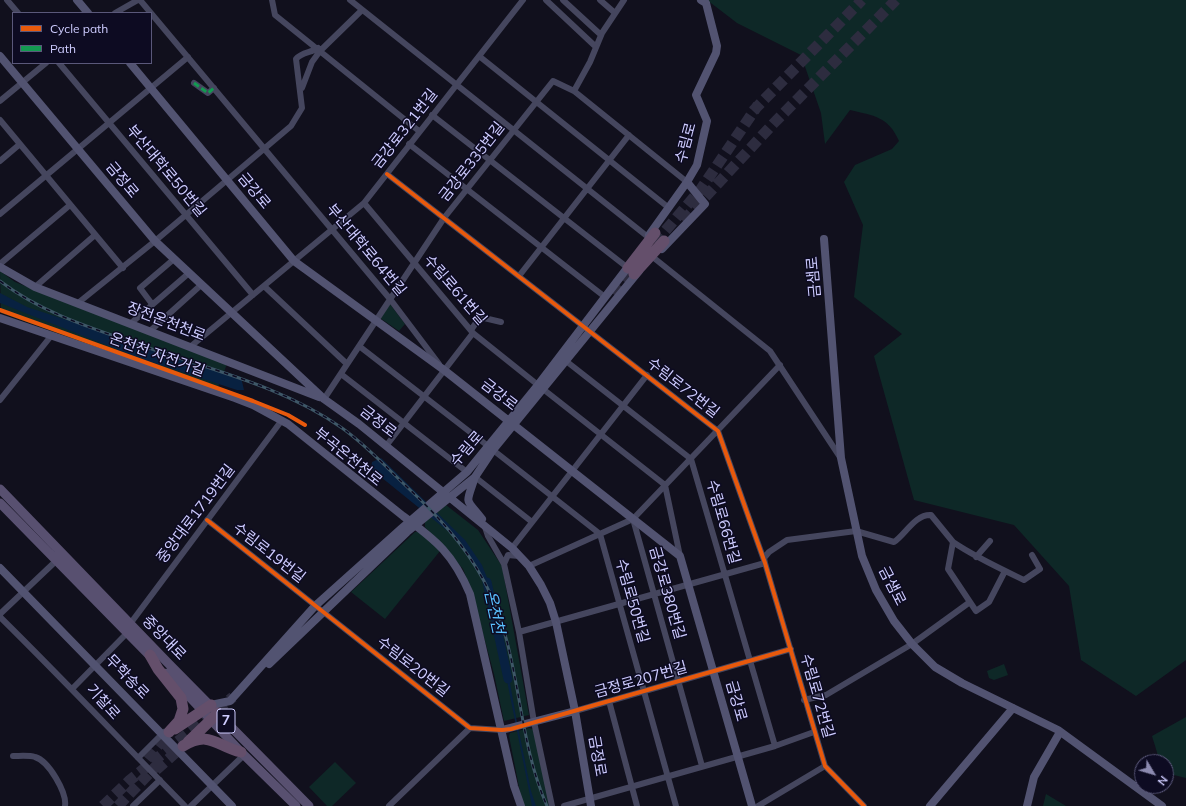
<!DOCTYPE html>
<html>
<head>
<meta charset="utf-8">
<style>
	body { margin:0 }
	#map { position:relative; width:1186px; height:806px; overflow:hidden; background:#11101d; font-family:Mulish,sans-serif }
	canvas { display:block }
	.legend { position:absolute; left:12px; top:12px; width:140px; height:52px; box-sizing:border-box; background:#0d0b22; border:1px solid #5a587a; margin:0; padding:5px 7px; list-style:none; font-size:12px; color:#ceccff }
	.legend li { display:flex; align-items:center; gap:8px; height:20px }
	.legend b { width:20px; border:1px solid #5a587a }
	.north { position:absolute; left:1134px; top:754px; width:40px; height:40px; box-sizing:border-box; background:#0d0b22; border:1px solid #5a587a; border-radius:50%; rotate:128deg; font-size:11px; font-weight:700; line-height:16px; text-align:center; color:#ceccff }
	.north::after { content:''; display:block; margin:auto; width:14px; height:18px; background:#8c8ab0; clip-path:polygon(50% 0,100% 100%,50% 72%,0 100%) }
</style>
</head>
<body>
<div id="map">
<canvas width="1186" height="806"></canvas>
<ul class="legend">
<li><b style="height:5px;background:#e8590c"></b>Cycle path</li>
<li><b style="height:5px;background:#139951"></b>Path</li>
</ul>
<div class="north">N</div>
</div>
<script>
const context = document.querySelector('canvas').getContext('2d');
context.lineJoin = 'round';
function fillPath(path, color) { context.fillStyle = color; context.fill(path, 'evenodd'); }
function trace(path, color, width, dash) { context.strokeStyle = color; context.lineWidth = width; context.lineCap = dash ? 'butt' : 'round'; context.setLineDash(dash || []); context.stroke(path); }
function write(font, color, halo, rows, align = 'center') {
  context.font = font + ' Mulish,"Noto Sans KR",sans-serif'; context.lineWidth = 3; context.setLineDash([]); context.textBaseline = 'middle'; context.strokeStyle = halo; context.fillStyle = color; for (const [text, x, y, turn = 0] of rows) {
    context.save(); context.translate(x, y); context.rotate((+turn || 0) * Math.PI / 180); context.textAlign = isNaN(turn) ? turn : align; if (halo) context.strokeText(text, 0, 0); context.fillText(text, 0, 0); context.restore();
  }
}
const green = new Path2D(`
	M707 0H1186V660L1136 696 1081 660 1069 586 1014 525 914 500 874 356 902 334 854 297 863 225 844 182 855 165 892 149 899 141C888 116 874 116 850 110L825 144 821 113 801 55 737 23Z
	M0 271 15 282 227 364 218 387 216 390 1 313Z
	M390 304 405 324 399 331 380 318Z
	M446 505 478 530 502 566 529 715 504 721 494 674 471 589 463 569 425 527V521Z
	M415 532H421L440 551 385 619 351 592Z
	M1004 664 1008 675 994 680 989 678 987 671Z
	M1186 717V778L1166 773V762H1160L1152 736Z
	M529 728 533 729 551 806H524L521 797 509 736 510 733Z
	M335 762 356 783 332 806H327L309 787Z
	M1046 794 1066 806H1043Z`);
const water = new Path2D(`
	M0 293 27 307 241 377 244 390H237L139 358 0 303Z
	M381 458 465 540 482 565 495 598 516 717 531 791 536 806H532L508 686 501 628 488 586 460 541 371 469 372 462Z`);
const river = new Path2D(`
	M487 582 508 679`);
const highwayTunnel = new Path2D(`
	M753 111 862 0
	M683 221 773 124 896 0
	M612 293 701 189 758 105
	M147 759 169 732
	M156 770 183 746
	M103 806 130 780 233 697
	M118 806 159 763`);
const street = new Path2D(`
	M7 0 18 13
	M140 0 390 299 439 364
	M272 0 275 15 419 131
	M350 0 648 237
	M546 0 596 47
	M563 0 601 35
	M600 0 615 13
	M115 13 138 0
	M479 56 669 208
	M59 63 253 295
	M194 83 208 93 214 88
	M302 88 312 62 320 51 362 10
	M574 91 590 62 602 33 624 0
	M0 101 46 63
	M432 115 628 268
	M0 120 123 268
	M409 144 605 297
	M0 161 20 144
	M387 174 718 431 765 563 825 766 864 806
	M364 203 473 333 538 385
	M0 214 188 57
	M653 253 654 258 770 351 840 457
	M0 264 70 205
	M519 276 629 135
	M264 286 347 364
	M35 287 95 235
	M78 303 155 241 291 126 302 108 296 59C302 52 311 53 318 48
	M152 304 140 288 174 259
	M130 324 189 273
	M471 330 480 317 501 322
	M150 331 201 285
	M359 346 488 446
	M190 347 364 203 523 0
	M566 361 691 459 775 746
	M341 374 467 472
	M543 389 665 485 680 556
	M324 399 444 218 553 81 574 91 687 182
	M0 400 51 336
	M386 446 473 333
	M493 450 600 534 676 806
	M475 477 532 522
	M633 519 702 766
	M207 520 470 728 502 730
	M485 527 488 536 504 564 519 632 534 722 552 806
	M512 548 647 375
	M976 557 990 541
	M504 564 508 555 519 556
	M529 566 633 519 780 365
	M1005 571 989 602 976 611 948 569 953 542C975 557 999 568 1024 580L1040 569 1032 555
	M0 614 57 560
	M0 617C63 679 123 743 185 806
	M130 624 282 420
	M519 632 765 563 764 558 769 552 787 540 856 531 894 542C905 535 915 514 931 515L953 542
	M73 688 128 632
	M804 700 826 695 912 644 970 602
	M609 701 637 806
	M575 711 791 649
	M13 756C20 756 29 755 35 757 49 761 67 793 65 806
	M138 758 164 732
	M133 806 160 780
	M191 806 244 755
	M389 806 470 728
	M564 806 775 746 814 732
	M758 806 825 766`);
const secondary = new Path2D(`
	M77 0 88 13
	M0 56 155 241 324 399 359 424 512 548 529 566 541 585 550 603 556 622 575 711 591 806
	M130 63 294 261 444 370 680 556 752 806
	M649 235 687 182 697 165 707 121 696 95 716 53 717 46 706 3 701 0
	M824 239 841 458 862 556 876 590 894 621 912 644 935 667 962 683 1058 730 1162 806
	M662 249 705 204 687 182
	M0 267 35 287 319 397
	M0 318 235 398 253 405 288 424 403 516C437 541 453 554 470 594L514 786 521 806
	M474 480C465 506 466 498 482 519
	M0 568 232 806
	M269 664 407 532 475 477 493 450 639 271
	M211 705 230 701 315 606 402 528 467 472 538 385 631 263
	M502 730 575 711
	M930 806 1013 708
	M1027 806 1034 777 1060 732`);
const primary = new Path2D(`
	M0 489 167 662 309 806
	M0 503 154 660
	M167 673 241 752 296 806`);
const highway = new Path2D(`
	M628 268 655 233
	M634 274 664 241
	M150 655 158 669 181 698 183 709 179 721 169 732
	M175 729 211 705
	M188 742 218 713
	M183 746C210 730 216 746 241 752`);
const rail = new Path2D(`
	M0 281C43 314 95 329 146 347 212 370 284 387 342 428 366 445 386 467 406 486 437 515 464 544 484 581 522 651 515 734 547 806`);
const quiet = new Path2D(`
	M194 83 208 93 214 88`);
const cycleway = new Path2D(`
	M387 174 718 431 765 563 825 766 864 806
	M0 310 253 401 288 415 305 425
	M207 520 470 728 502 730 511 729 791 649`);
const shields = [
	[226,721,18]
];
const shieldNames = [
	["7",226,721]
];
const streetNames = [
	["금강로321번길",405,129,-52],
	["수림로",686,143,-75],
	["금강로335번길",472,162,-52],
	["부산대학로50번길",166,171,50],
	["금정로",122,180,50],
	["금강로",254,191,50],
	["부산대학로64번길",366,250,50],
	["금샘로",814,277,-95],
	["수림로61번길",455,290,49],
	["장전온천천로",166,322,21],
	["온천천 자전거길",157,355,20],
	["수림로72번길",683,388,38],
	["금강로",499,395,38],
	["금정로",378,422,38],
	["수림로",467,449,-49],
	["부곡온천천로",348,457,39],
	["중앙대로1719번길",196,514,-53],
	["수림로66번길",723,522,74],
	["수림로19번길",269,553,38],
	["금샘로",892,586,63],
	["금강로380번길",667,593,74],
	["수림로50번길",632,601,74],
	["중앙대로",164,638,46],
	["수림로20번길",413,667,38],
	["무학송로",127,677,46],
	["금정로207번길",641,680,-16],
	["수림로72번길",817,696,74],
	["금강로",736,701,74],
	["기찰로",103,702,48],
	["금정로",597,756,80]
];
const waterNames = [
	["온천천",494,612,78]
];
fillPath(green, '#0e2827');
fillPath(water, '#082141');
trace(river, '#082141', 9);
trace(highwayTunnel, '#2d2c3f', 11, [11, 5.5]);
trace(street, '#45465e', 6);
trace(secondary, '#525371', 8);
trace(primary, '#585070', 9);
trace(highway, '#644f6b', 11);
trace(rail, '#3e5767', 3);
trace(rail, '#0d0b22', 1.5, [4.5]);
trace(quiet, '#139951', 3, [6, 3]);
trace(cycleway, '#e8590c', 4);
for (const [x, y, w] of shields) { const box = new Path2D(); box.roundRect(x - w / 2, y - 12, w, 24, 3); context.fillStyle = '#0d0b22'; context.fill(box); trace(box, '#ceccff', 1); }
write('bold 14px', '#ceccff', null, shieldNames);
write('15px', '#ceccff', '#0d0b22', streetNames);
write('italic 16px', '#5ac1ff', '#0d0b22', waterNames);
</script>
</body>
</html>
